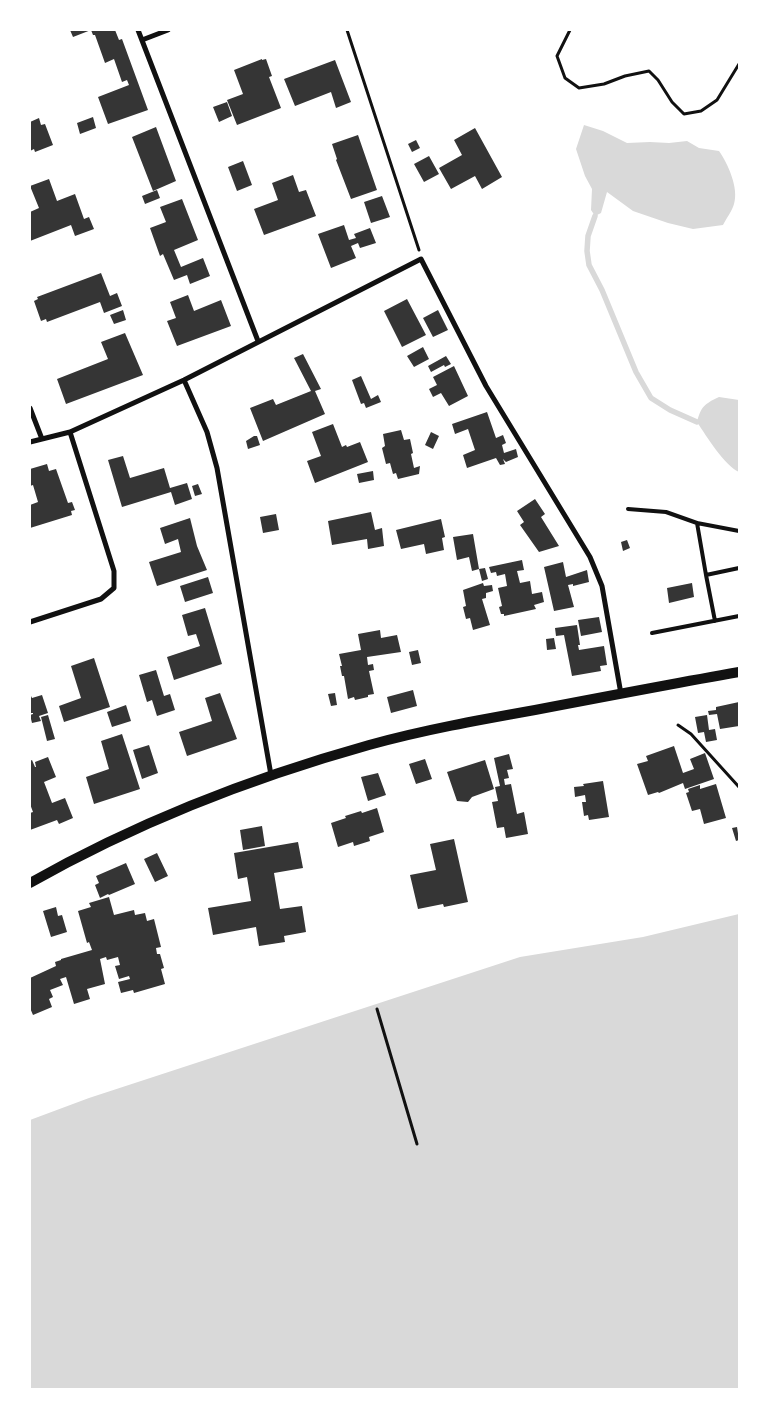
<!DOCTYPE html>
<html>
<head>
<meta charset="utf-8">
<style>
	body { margin:0 }
	#map { position:relative; width:769px; height:1419px; overflow:hidden; background:#fff; font-family:"PT Sans Narrow",sans-serif }
	canvas { display:block }
	.frame { position:absolute; inset:0; border:31px solid #fff; pointer-events:none }
</style>
</head>
<body>
<div id="map">
<canvas width="769" height="1419"></canvas>
<div class="frame"></div>
</div>
<script>
const context = document.querySelector('canvas').getContext('2d');
context.lineJoin = 'round';
function fillPath(path, color) { context.fillStyle = color; context.fill(path, 'evenodd'); }
function trace(path, color, width, dash) { context.strokeStyle = color; context.lineWidth = width; context.lineCap = dash ? 'butt' : 'round'; context.setLineDash(dash || []); context.stroke(path); }
const water = new Path2D(`
	M584 125 603 131 627 143 650 142 669 143 687 141 699 148 719 151C728 164 739 188 734 204 732 211 726 219 723 225L693 229 668 223 633 211 607 192 601 213 595 216 591 210 592 189 585 176 576 149Z
	M719 397 739 400V472C724 465 707 437 697 422 701 407 704 404 719 397Z
	M739 914V1389H30V1120L89 1098 520 957 643 937Z`);
const stream = new Path2D(`
	M595 216 588 236 587 251 589 265 602 290 636 372 651 398 670 410 697 422`);
const building = new Path2D(`
	M70 30H91L73 37Z
	M91 30H115L119 40 122 39 148 110 108 124 98 97 129 85 127 80 122 82 114 59 105 63 95 35H93Z
	M262 59V60L266 59 272 76 269 77 281 108 237 125 227 100 243 94 234 70Z
	M335 60 351 102 336 108 331 92 295 106 284 79Z
	M227 102 232 116 219 122 213 107Z
	M93 117 96 128 80 134 77 123Z
	M39 118 41 125 45 124 53 145 35 152 34 149 30 151V122Z
	M156 127 176 181 153 191 132 137Z
	M475 128 502 177 482 189 475 176 451 189 439 168 462 155 454 140Z
	M358 135 377 190 351 199 336 160 337 159 332 144Z
	M416 140 420 148 412 152 408 144Z
	M429 156 439 174 424 182 414 164Z
	M243 161 252 185 237 191 228 167Z
	M293 175 299 192 306 190 316 216 264 235 254 209 278 200 272 183Z
	M49 179 57 201 75 194 84 219 89 217 94 229 75 236 71 225 30 241V212L39 208 30 186Z
	M157 190 160 198 145 204 142 196Z
	M382 196 390 217 371 223 364 202Z
	M182 199 198 240 174 250 181 267 203 258 210 276 190 284 187 275 174 280 163 254 160 256 150 228 166 222 160 207Z
	M344 225 349 240 356 238 354 234 370 228 376 243 360 248 358 243 351 246 356 258 331 268 318 234Z
	M101 273 110 296 117 293 122 306 104 313 100 302 47 322 46 319 41 321 34 301 38 299 37 297Z
	M188 295 194 311 221 300 231 326 177 346 167 321 176 318 170 302Z
	M407 299 426 335 402 347 384 311Z
	M123 310 126 320 114 324 110 315Z
	M438 310 448 330 433 337 423 318Z
	M125 333 143 375 66 404 57 379 108 359 101 342Z
	M423 347 429 359 414 367 407 356Z
	M303 354 321 389 315 391 325 414 263 441 250 408 273 399 276 405 311 391 294 358Z
	M446 356 451 364 445 367 444 365 431 372 428 366Z
	M454 366 468 396 449 406 441 393 433 397 429 389 437 385 433 377Z
	M361 376 371 399 378 395 381 402 366 408 364 403 361 404 352 380Z
	M487 412 496 438 503 435 506 443 502 445 504 453 516 449 518 457 506 462 503 459 505 464 500 465 496 458 467 468 463 455 475 450 468 429 455 434 452 424Z
	M333 424 342 447 346 445 347 447 360 442 368 462 315 483 307 461 321 456 312 432Z
	M401 430 404 440 410 439 413 453 411 454 414 468 420 466 419 474 398 479 396 473 393 474 390 463 386 464 382 448 385 446 383 434Z
	M431 432 439 436 433 449 425 445Z
	M254 436H257L260 445 248 449 246 441Z
	M123 456 130 478 164 468 170 488 187 483 192 499 175 505 171 492 122 507 108 460Z
	M47 464 49 471 56 469 68 503 72 502 75 510 71 511 72 515 30 528V505L38 502 33 485 30 486V469Z
	M373 471 374 480 359 483 357 474Z
	M198 484 202 494 195 496 192 486Z
	M535 499 545 514 541 517 559 546 539 552 520 525 524 522 517 511Z
	M371 512 375 530 382 528 384 546 368 549 367 539 332 545 328 521Z
	M276 514 279 530 263 533 260 517Z
	M190 518 197 546 207 570 157 586 149 562 181 552 178 539 165 544 160 528Z
	M441 519 445 537 442 538 444 550 426 554 424 544 401 549 396 530Z
	M473 534 479 569 472 571 469 557 457 560 453 537Z
	M627 540 630 548 623 551 621 542Z
	M522 560 524 570 517 571 520 583 530 581 532 594 542 592 544 602 534 605 536 609 504 616V614H501L499 607 502 606 498 588 507 586 505 574 497 576 496 572 491 573 489 567Z
	M563 562 566 577 587 570 589 582 573 586V584L568 585 574 607 554 611 544 567Z
	M485 568 488 579 482 581 479 569Z
	M208 577 213 593 185 602 180 586Z
	M483 583 484 586 492 585 493 591 486 593V598L482 599 490 625 473 630 470 618 466 619 463 607 466 606 463 590Z
	M692 583 694 597 669 603 667 588Z
	M205 608 222 664 174 680 167 657 200 646 196 634 188 636 182 615Z
	M599 617 602 632 581 636 578 620Z
	M577 625 580 645H578L579 650 604 646 607 665 600 666 601 671 572 676 564 635 556 636 555 628Z
	M380 630 381 638 397 635 401 652 367 657 368 665 373 664 374 670 369 671 374 694 368 695V697L355 700 354 697 348 699 344 676H342L340 666H342L339 654 361 650 358 634Z
	M554 638 556 649 547 650 546 639Z
	M418 650 421 663 412 665 409 652Z
	M94 658 110 707 64 722 59 706 81 698 71 666Z
	M156 670 164 696 170 694 175 710 157 716 152 700 147 702 139 675Z
	M413 690 417 706 391 713 387 697Z
	M220 693 237 739 187 756 179 732 212 721 205 698Z
	M335 693 337 705 331 706 328 694Z
	M30 694 32 698 42 695 48 713 39 716 41 721 32 723 30 715 33 714V713H30Z
	M739 702V726L720 729 717 714 709 715 708 711 716 710V707Z
	M126 705 131 721 112 727 107 712Z
	M48 715 55 739 47 741 41 717Z
	M707 715 709 730 715 729 717 740 706 742 704 732 698 733 695 717Z
	M122 734 140 789 94 804 86 777 109 769 101 741Z
	M149 745 158 773 142 779 133 750Z
	M674 746 683 773 694 769 690 759 705 753 714 779 685 789 683 783 659 793 658 792 648 795 637 764 648 761 646 756Z
	M509 754 513 769 507 770 509 778 504 779 505 785 511 784 517 814 524 812 528 834 506 838 504 827 497 828 492 802 498 801 495 787 500 786 494 758Z
	M48 757 56 777 44 782 52 803 65 798 73 818 59 824 57 820 30 830V813L33 812 30 804V761L32 760 35 767H36L35 762Z
	M425 759 432 779 416 784 409 764Z
	M485 760 494 789 472 797 468 802 457 801 447 772Z
	M378 773 386 795 368 801 361 777Z
	M603 781 609 817 589 820 588 815 584 816 582 802H586L585 795 575 797 574 787 584 786 583 784Z
	M716 784 726 818 704 824 700 809 692 811 686 793 689 792 688 789 700 785V789Z
	M377 808 384 832 369 837 370 841 354 846 353 842 338 847 331 823 346 818 345 816 361 811 362 813Z
	M262 826 265 846 243 850 240 830Z
	M737 827 739 840 736 841 732 828Z
	M454 839 468 902 444 907 443 904 418 909 410 875 436 870 430 844Z
	M298 842 303 868 274 873 280 909 302 906 306 932 284 936 285 942 259 946 256 927 213 935 208 908 251 901 247 877 238 879 234 853Z
	M157 853 168 876 155 882 144 859Z
	M126 863 135 884 109 895 108 894 100 898 95 885 99 883 96 876Z
	M109 897 114 915 134 910 135 915 145 913 147 921 154 919 161 947 156 948 157 954H160L164 968 161 969 165 984 134 993 133 990 121 993 118 982 130 979 129 976 119 979 115 966 120 965 118 957 107 960 106 957 100 959 105 984 87 989 90 999 74 1004 66 977 60 979 63 985 50 990 53 997 49 999 52 1007 33 1015 30 1008V978L56 966 55 962 61 960V959L92 950 89 942 87 943 78 911 91 907 89 903Z
	M56 907 58 916 62 915 67 932 51 937 43 911Z`);
const path = new Path2D(`
	M347 30 419 250
	M570 30 557 56 565 78 579 88 604 84 625 76 649 71 658 80 672 102 684 114 701 111 717 100 739 64
	M678 725 691 734 739 787
	M377 1009 417 1144`);
const service = new Path2D(`
	M628 509 666 512 697 523 706 575
	M697 523 739 531
	M715 621 706 575 739 568
	M652 633 739 616`);
const minor = new Path2D(`
	M138 30 258 341
	M142 40 168 30
	M184 380 207 432 217 468 271 775
	M30 408 42 439
	M30 442 70 432 184 380 421 259 486 386 590 557 602 586 621 694
	M30 622 101 599 114 588V571L70 432`);
const secondary = new Path2D(`
	M30 883C136 823 251 778 369 745 423 730 479 720 535 710 603 697 671 684 739 672`);
fillPath(water, '#d9d9d9');
trace(stream, '#d9d9d9', 5.5);
fillPath(building, '#353535');
trace(path, '#111', 3);
trace(service, '#111', 4);
trace(minor, '#111', 5);
trace(secondary, '#111', 10);
</script>
</body>
</html>
